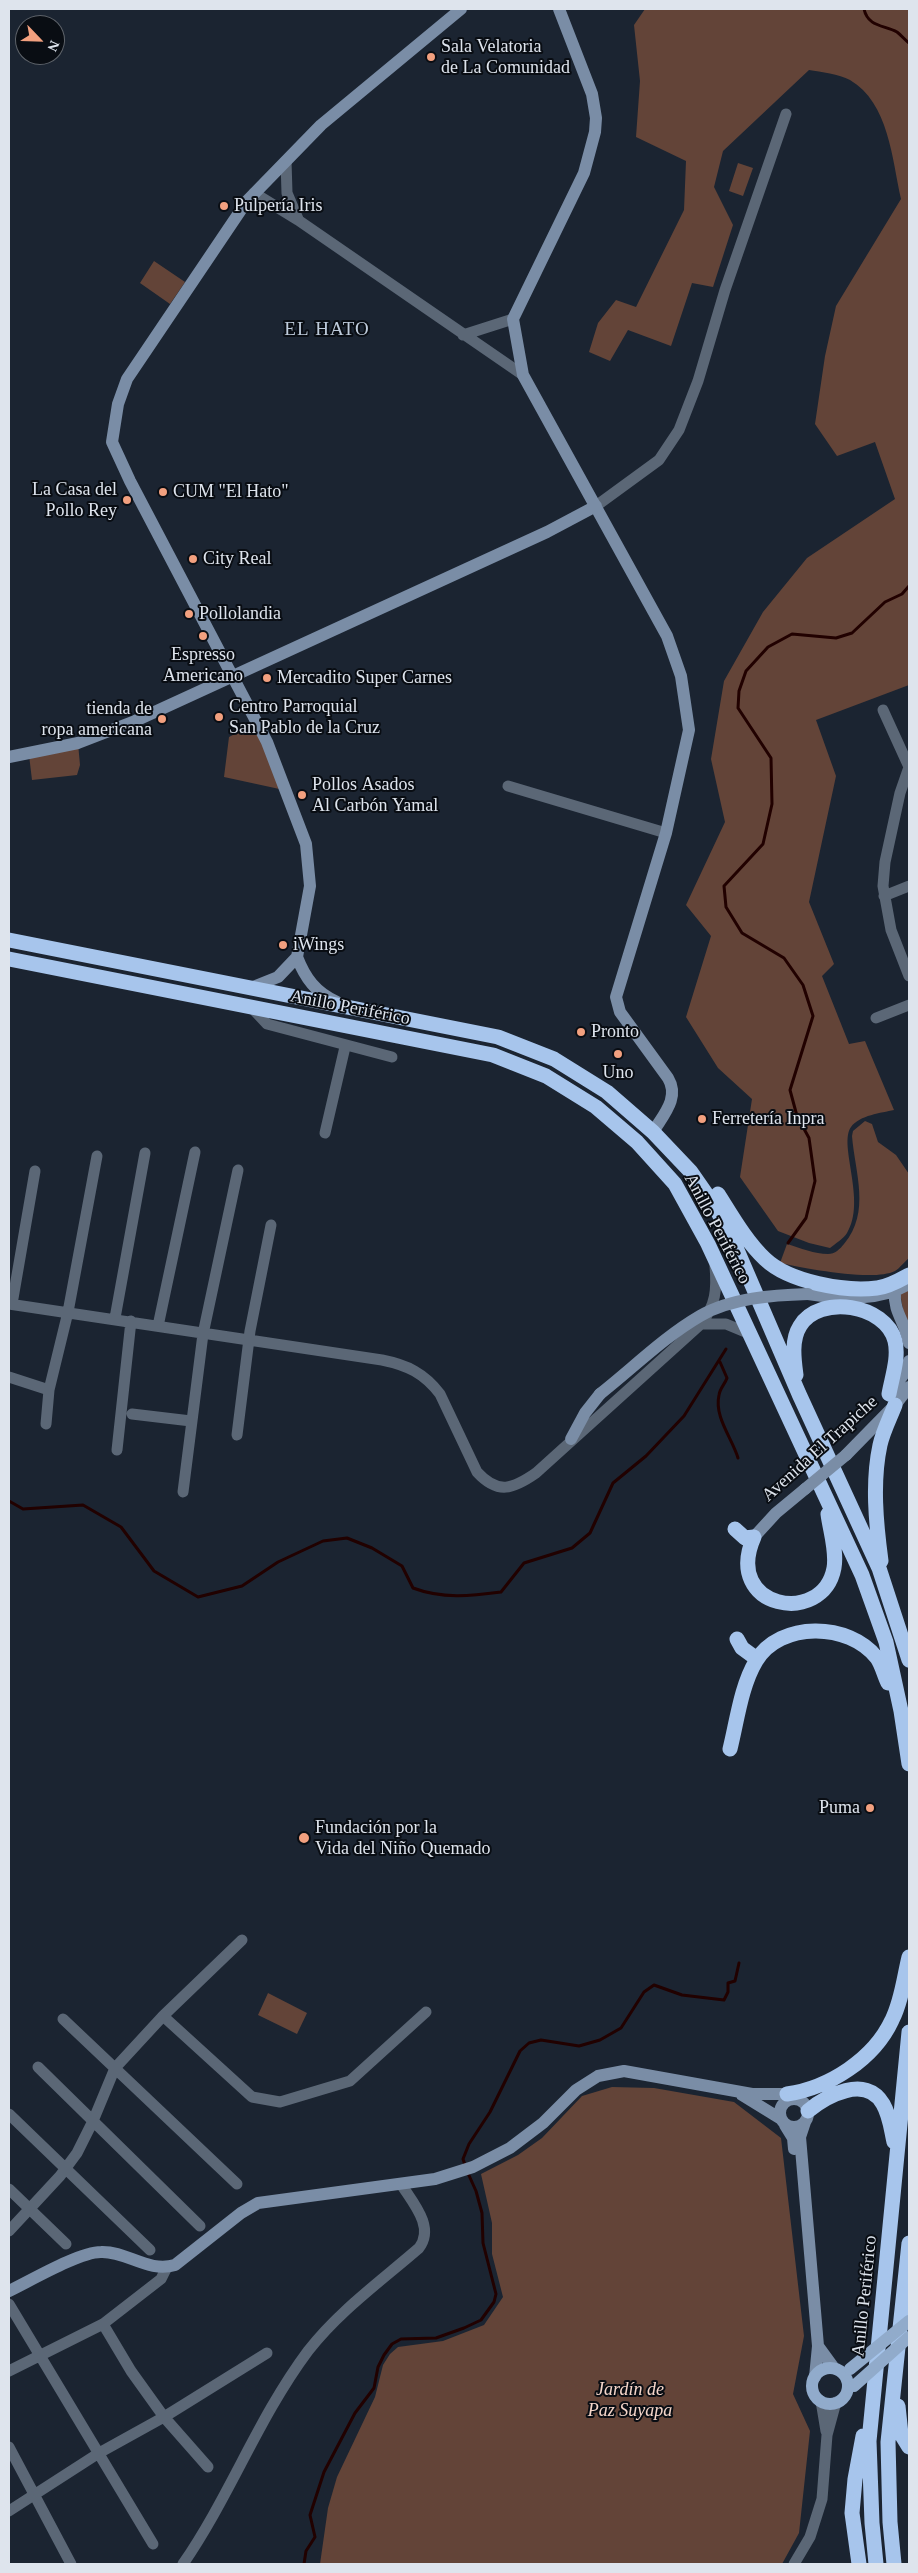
<!DOCTYPE html>
<html>
<head>
<meta charset="utf-8">
<style>
	body { margin:0 }
	#map { position:relative; width:918px; height:2573px; overflow:hidden; background:#1b2431; font-family:"Times New Roman",serif }
	canvas { display:block }
	.frame { position:absolute; inset:0; border:10px solid #dee4ed; pointer-events:none }
	.north { position:absolute; left:15px; top:15px; width:50px; height:50px; box-sizing:border-box; background:#090d13; border:1px solid #5e636a; border-radius:50%; rotate:114deg; font-size:14px; font-weight:700; line-height:20px; text-align:center; color:#dee4ed }
	.north::after { content:''; display:block; margin:auto; width:18px; height:22px; background:#f2a07f; clip-path:polygon(50% 0,100% 100%,50% 72%,0 100%) }
</style>
</head>
<body>
<div id="map">
<canvas width="918" height="2573"></canvas>
<div class="frame"></div>
<div class="north">N</div>
</div>
<script>
const context = document.querySelector('canvas').getContext('2d');
context.lineJoin = 'round';
function fillPath(path, color) { context.fillStyle = color; context.fill(path, 'evenodd'); }
function trace(path, color, width, dash) { context.strokeStyle = color; context.lineWidth = width; context.lineCap = dash ? 'butt' : 'round'; context.setLineDash(dash || []); context.stroke(path); }
function write(font, color, halo, rows, align = 'center') {
  context.font = font + ' "Times New Roman",serif'; context.lineWidth = 4; context.setLineDash([]); context.textBaseline = 'middle'; context.strokeStyle = halo; context.fillStyle = color; for (const [text, x, y, turn = 0] of rows) {
    context.save(); context.translate(x, y); context.rotate((+turn || 0) * Math.PI / 180); context.textAlign = isNaN(turn) ? turn : align; if (halo) context.strokeText(text, 0, 0); context.fillText(text, 0, 0); context.restore();
  }
}
const green = new Path2D(`
	M645 9H909V685L816 720 836 776 809 902 834 964 822 976 849 1044 865 1041 894 1110C881 1113 860 1115 851 1127 838 1145 867 1201 847 1233 844 1238 835 1244 830 1248L809 1243 778 1231 740 1177 752 1099 718 1068 686 1017 711 936 686 905 725 822 711 759 724 681 763 612 807 558 895 499 875 442 837 456 815 424 825 356 836 306 901 199C892 159 889 103 850 80 839 74 821 72 809 70L723 151 714 187 733 225 713 287 692 283 671 346 628 330 610 361 589 352 598 323 616 300 636 307 684 210 686 161 636 137 640 81 634 25Z
	M738 163 753 168 743 196 729 191Z
	M154 261 185 282 170 304 140 283Z
	M256 723 284 790 224 777 229 737Z
	M78 743 80 765 77 775 32 780 29 755Z
	M865 1121 872 1124 878 1142 896 1155 909 1174V1258C905 1261 900 1268 895 1271 873 1282 804 1268 780 1263L787 1244C800 1248 815 1254 828 1254 835 1254 840 1249 844 1244 871 1212 855 1173 852 1136L853 1131Z
	M909 1288V1323L905 1321 900 1293Z
	M268 1993 307 2013 297 2034 258 2015Z
	M612 2087 654 2088 734 2102 781 2138 804 2336 793 2394 810 2431 799 2533 782 2564H320L328 2508 337 2477 375 2397 383 2365 390 2354 398 2347 443 2341 484 2325 503 2297 492 2254V2223L481 2174 518 2155 542 2138 582 2096Z`);
const stream = new Path2D(`
	M864 9C868 27 884 25 897 32 901 35 905 40 909 43
	M788 1243 806 1218 815 1181 809 1138 797 1116 790 1090 813 1016 803 985 784 958 742 933 726 907 724 886 763 844 772 804 771 758 738 708 739 691 746 671 768 647 792 634 836 638 852 633 885 602 902 594 909 586
	M720 1362 727 1378C725 1384 720 1388 719 1395 714 1417 732 1438 738 1458
	M9 1501 23 1509 83 1505 121 1527 154 1571 198 1597 242 1586 278 1562 323 1541 347 1538 372 1548 402 1566 413 1588C442 1599 471 1596 501 1592L524 1563 572 1548 590 1533 613 1483 646 1456 684 1416 726 1349
	M465 2165 463 2159 469 2144 490 2112 520 2051 529 2043 541 2040 579 2046 600 2040 621 2028 644 1992 654 1985 682 1995 724 2000 728 1992V1983L735 1981 739 1963
	M304 2564 306 2551 315 2537 310 2515 324 2472 355 2413 374 2388 378 2367 384 2355 392 2344 401 2339 436 2338 464 2328 481 2320 494 2302 496 2294 483 2243 482 2213 476 2191 467 2171`);
const street = new Path2D(`
	M286 161 287 193 298 219
	M254 193 298 220 523 375
	M463 335 513 319
	M596 506 659 460 679 430 698 381 725 290 786 114
	M883 710 909 767
	M909 767 900 793 885 862 883 886 891 930 909 976
	M508 786 666 833
	M884 896 909 886
	M252 1008 267 1024 392 1057
	M876 1018 909 1005
	M325 1133 345 1047
	M9 1304 382 1360C407 1365 424 1373 440 1394L477 1472C498 1495 513 1489 536 1473L701 1324C716 1305 717 1289 715 1266
	M12 1304 35 1171
	M115 1318 145 1153
	M701 1324H726L750 1334
	M158 1326 195 1152
	M9 1377 49 1390
	M132 1414 191 1421
	M46 1424 49 1390 68 1312 97 1156
	M237 1435 250 1331 271 1225
	M117 1450 131 1321
	M183 1492 203 1334 238 1170
	M163 2016 252 2097 280 2102 350 2081 426 2012
	M63 2019 237 2184
	M38 2067 200 2226
	M9 2114 150 2250
	M9 2189 66 2244
	M9 2231 60 2176 77 2153 93 2121 115 2068 163 2016 242 1940
	M9 2304 153 2544
	M103 2324 131 2371 164 2417 208 2467
	M9 2371 103 2324 161 2279 167 2267
	M821 2401 826 2431
	M9 2447 71 2564
	M9 2511 99 2453 164 2417 267 2353
	M183 2564C230 2496 258 2418 308 2351 339 2311 381 2281 419 2248 435 2227 413 2203 401 2184
	M794 2564 810 2537 822 2499 827 2435 836 2402`);
const secondary = new Path2D(`
	M559 9 592 94 596 118 595 132 584 173 513 319 523 375 667 636 681 676 689 730 666 833 616 997 620 1012 668 1078C680 1098 663 1115 653 1132
	M9 757 78 743 135 721 547 532 596 506
	M297 957C305 978 316 993 337 1002
	M253 987 278 977 297 957 310 886 306 844 267 742 130 481 112 442 118 404 127 379 247 201 321 125 461 9
	M895 1292C893 1312 906 1323 909 1343
	M808 1294C843 1299 877 1302 909 1284
	M890 1393 906 1371 909 1361
	M571 1439 585 1413 600 1394
	M846 1455 895 1405 909 1387
	M754 1537 776 1513 805 1489
	M742 2095 781 2119
	M780 2113a14 14 0 1 1 28 0a14 14 0 1 1-28 0Z
	M805 2122 800 2137 818 2346 815 2377
	M785 2125 793 2138 794 2149
	M9 2291C30 2281 79 2252 101 2252 127 2251 148 2273 175 2265L241 2213 258 2203 435 2179 473 2167 510 2148 543 2123 576 2090 598 2076 624 2071 752 2094H787
	M818 2346 834 2368`);
const primary = new Path2D(`
	M812 2386a18 18 0 1 1 36 0a18 18 0 1 1-36 0Z`);
const highway = new Path2D(`
	M9 940 498 1037 554 1059 607 1092 653 1132 691 1172 714 1205 731 1236 799 1394 879 1568 909 1660
	M9 959 493 1055 546 1076 596 1107 637 1142 675 1184 708 1244 862 1575 886 1642 901 1711 909 1764
	M718 1194C732 1216 746 1241 765 1259 789 1282 845 1292 877 1288 888 1287 900 1280 909 1275
	M796 1375C794 1360 791 1340 800 1326 819 1294 886 1304 895 1341 899 1358 892 1377 889 1394
	M735 1529 745 1538 754 1537C722 1609 823 1627 834 1568 837 1551 830 1530 828 1514
	M881 1561C876 1523 872 1482 880 1445 883 1431 890 1418 895 1405
	M737 1639 742 1648 757 1659
	M730 1749C737 1721 741 1686 756 1661 780 1621 849 1622 877 1658 882 1665 884 1675 888 1683
	M787 2094C829 2088 874 2059 892 2020 902 2000 904 1977 909 1957
	M808 2111C826 2096 866 2074 883 2104 890 2116 891 2129 894 2142
	M898 2406 901 2434 909 2447
	M859 2564 852 2513 855 2479 863 2436
	M876 2564 872 2523 869 2441 909 2032
	M894 2564 890 2522 888 2442 909 2243`);
const secondaryBridge = new Path2D(`
	M600 1394C633 1368 664 1337 700 1316 730 1298 774 1295 808 1294
	M805 1489 846 1455`);
const primaryBridge = new Path2D(`
	M850 2369 909 2321
	M854 2386 909 2337`);
const markers = [
	[431,57,5,"#f2a07f"],
	[224,206,5,"#f2a07f"],
	[163,492,5,"#f2a07f"],
	[127,500,5,"#f2a07f"],
	[193,559,5,"#f2a07f"],
	[189,614,5,"#f2a07f"],
	[203,636,5,"#f2a07f"],
	[267,678,5,"#f2a07f"],
	[219,717,5,"#f2a07f"],
	[162,719,5,"#f2a07f"],
	[302,795,5,"#f2a07f"],
	[283,945,5,"#f2a07f"],
	[581,1032,5,"#f2a07f"],
	[618,1054,5,"#f2a07f"],
	[702,1119,5,"#f2a07f"],
	[870,1808,5,"#f2a07f"],
	[304,1838,6,"#f2a07f"]
];
const poiNames = [
	["Sala Velatoria",441,47],
	["de La Comunidad",441,68],
	["Pulpería Iris",234,206],
	["La Casa del",117,490,"right"],
	["Pollo Rey",117,511,"right"],
	["CUM \"El Hato\"",173,492],
	["City Real",203,559],
	["Pollolandia",199,614],
	["Espresso",203,655,"center"],
	["Americano",203,676,"center"],
	["Mercadito Super Carnes",277,678],
	["Centro Parroquial",229,707],
	["San Pablo de la Cruz",229,728],
	["tienda de",152,709,"right"],
	["ropa americana",152,730,"right"],
	["Pollos Asados",312,785],
	["Al Carbón Yamal",312,806],
	["iWings",293,945],
	["Pronto",591,1032],
	["Uno",618,1073,"center"],
	["Ferretería Inpra",712,1119],
	["Puma",860,1808,"right"],
	["Fundación por la",315,1828],
	["Vida del Niño Quemado",315,1849]
];
const streetNames = [
	["Anillo Periférico",350,1008,11],
	["Anillo Periférico",717,1229,62],
	["Avenida El Trapiche",820,1449,-42],
	["Anillo Periférico",865,2296,-84]
];
const parkNames = [
	["Jardín de",630,2390],
	["Paz Suyapa",630,2411]
];
const neighbourhoodNames = [
	["EL HATO",327,330]
];
fillPath(green, '#634438');
trace(stream, '#210100', 3);
trace(street, '#5b6776', 11);
trace(secondary, '#7a8da6', 12);
trace(primary, '#91abcb', 12);
trace(highway, '#a7c5ec', 15);
trace(secondaryBridge, '#7a8da6', 12);
trace(primaryBridge, '#91abcb', 12);
for (const [x, y, r, color] of markers) { const dot = new Path2D(); dot.arc(x, y, r, 0, 2 * Math.PI); context.fillStyle = color; context.fill(dot); trace(dot, '#090d13', 2); }
write('18px', '#dee4ed', '#090d13', poiNames, 'left');
write('18px', '#dee4ed', '#090d13', streetNames);
write('italic 18px', '#f5d6ca', '#090d13', parkNames);
context.letterSpacing = '1px';
write('19px', '#becbdb', '#090d13', neighbourhoodNames);
context.letterSpacing = '0px';
</script>
</body>
</html>
